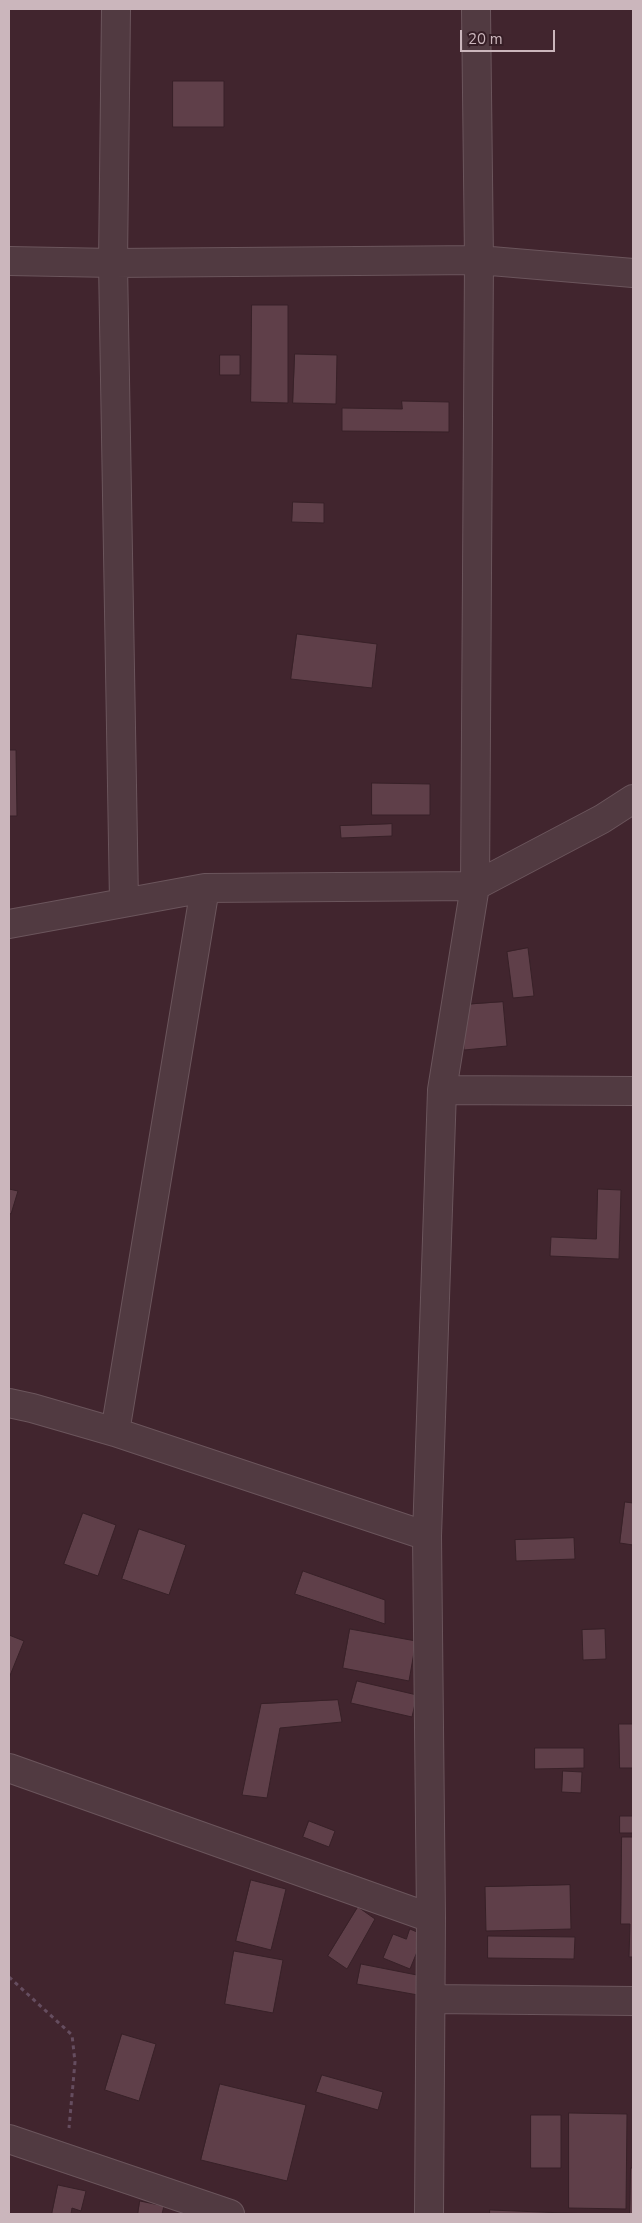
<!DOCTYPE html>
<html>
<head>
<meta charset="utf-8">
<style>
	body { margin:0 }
	#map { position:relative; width:642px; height:2223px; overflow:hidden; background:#41252e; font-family:"Nunito Sans",sans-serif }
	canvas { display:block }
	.frame { position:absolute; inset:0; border:10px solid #cbb6bc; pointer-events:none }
	.scale { position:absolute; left:460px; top:30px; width:95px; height:22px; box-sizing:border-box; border:2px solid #cbb6bc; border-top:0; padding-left:6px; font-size:15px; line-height:18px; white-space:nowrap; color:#cbb6bc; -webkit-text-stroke:4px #361e26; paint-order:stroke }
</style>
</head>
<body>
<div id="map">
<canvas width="642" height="2223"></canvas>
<div class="frame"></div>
<div class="scale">20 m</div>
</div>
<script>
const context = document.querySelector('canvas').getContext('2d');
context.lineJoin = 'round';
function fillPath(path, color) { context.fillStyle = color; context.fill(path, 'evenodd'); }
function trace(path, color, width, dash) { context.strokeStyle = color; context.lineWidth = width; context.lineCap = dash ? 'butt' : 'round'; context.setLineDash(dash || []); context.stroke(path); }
const building = new Path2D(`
	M173 81H224V127H173Z
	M252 305H288V403L251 402Z
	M295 354 337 355 336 404 293 403Z
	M220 355H240V375H220Z
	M402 401 449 402V432L342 431V408L402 409Z
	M293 502 324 503V523L292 522Z
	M297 634 377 644 372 688 291 679Z
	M9 750H16L17 816H9Z
	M372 783 430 784V815H372Z
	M392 824V836L341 838 340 826Z
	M528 948 534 996 513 998 507 952Z
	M503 1002 507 1046 464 1050 461 1005Z
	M9 1189 18 1191 11 1214 9 1213Z
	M598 1189 621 1190 619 1259 550 1256 551 1237 596 1239Z
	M625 1502 633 1503V1545L620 1543Z
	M83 1513 116 1525 98 1576 64 1564Z
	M139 1529 186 1545 169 1595 122 1579Z
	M574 1538 575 1559 516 1561 515 1540Z
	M303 1571 385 1600V1624L295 1594Z
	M350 1629 416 1641 409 1681 343 1668Z
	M605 1629 606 1659 583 1660 582 1630Z
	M9 1635 24 1641 9 1678Z
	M357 1681 417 1695 412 1717 351 1703Z
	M338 1700 342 1722 280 1728 267 1798 242 1795 261 1704Z
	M619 1724H633V1768H620Z
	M535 1748H584V1768L535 1769Z
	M563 1771 582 1772 581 1793 562 1792Z
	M620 1816H633V1833H620Z
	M309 1821 335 1831 329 1847 303 1837Z
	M622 1837H633V1957H629L630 1924H621Z
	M251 1880 286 1889 271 1950 236 1941Z
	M570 1885 571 1929 486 1931 485 1887Z
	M358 1907 375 1919 347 1969 328 1956Z
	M410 1929 424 1935 410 1969 383 1958 393 1934 406 1939Z
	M488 1936 575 1937 574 1959 488 1958Z
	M234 1951 283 1960 273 2013 225 2004Z
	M361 1964 422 1976 418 1995 357 1984Z
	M122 2034 156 2044 139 2101 105 2090Z
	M322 2075 383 2092 378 2110 316 2092Z
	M220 2084 306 2105 287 2181 201 2160Z
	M569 2113 627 2114 626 2209 569 2208Z
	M531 2115H561V2168H531Z
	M631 2168H633V2214H630Z
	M58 2185 86 2191 81 2211 72 2208 71 2214H52Z
	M140 2201 164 2206 162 2214H138Z
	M490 2210 589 2214H490Z`);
const path = new Path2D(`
	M9 1977 72 2035 75 2062 69 2128`);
const minor = new Path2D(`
	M116 9 113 263 124 902
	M9 261 113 263 479 260 633 273
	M9 924 205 888 475 886 602 819 633 799
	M442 1090 633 1091
	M9 1403 32 1408 115 1432 427 1536
	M115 1432 205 888
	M9 1768 431 1918
	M431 1999 633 2001
	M9 2139 230 2214
	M429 2214 431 1918 427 1536 442 1090 475 886 479 260 476 9`);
fillPath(building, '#5f3f49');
trace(building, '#382128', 1);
trace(minor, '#6b555c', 30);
trace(path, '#654d5f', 3, [4, 4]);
trace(minor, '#513a41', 28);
</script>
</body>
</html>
